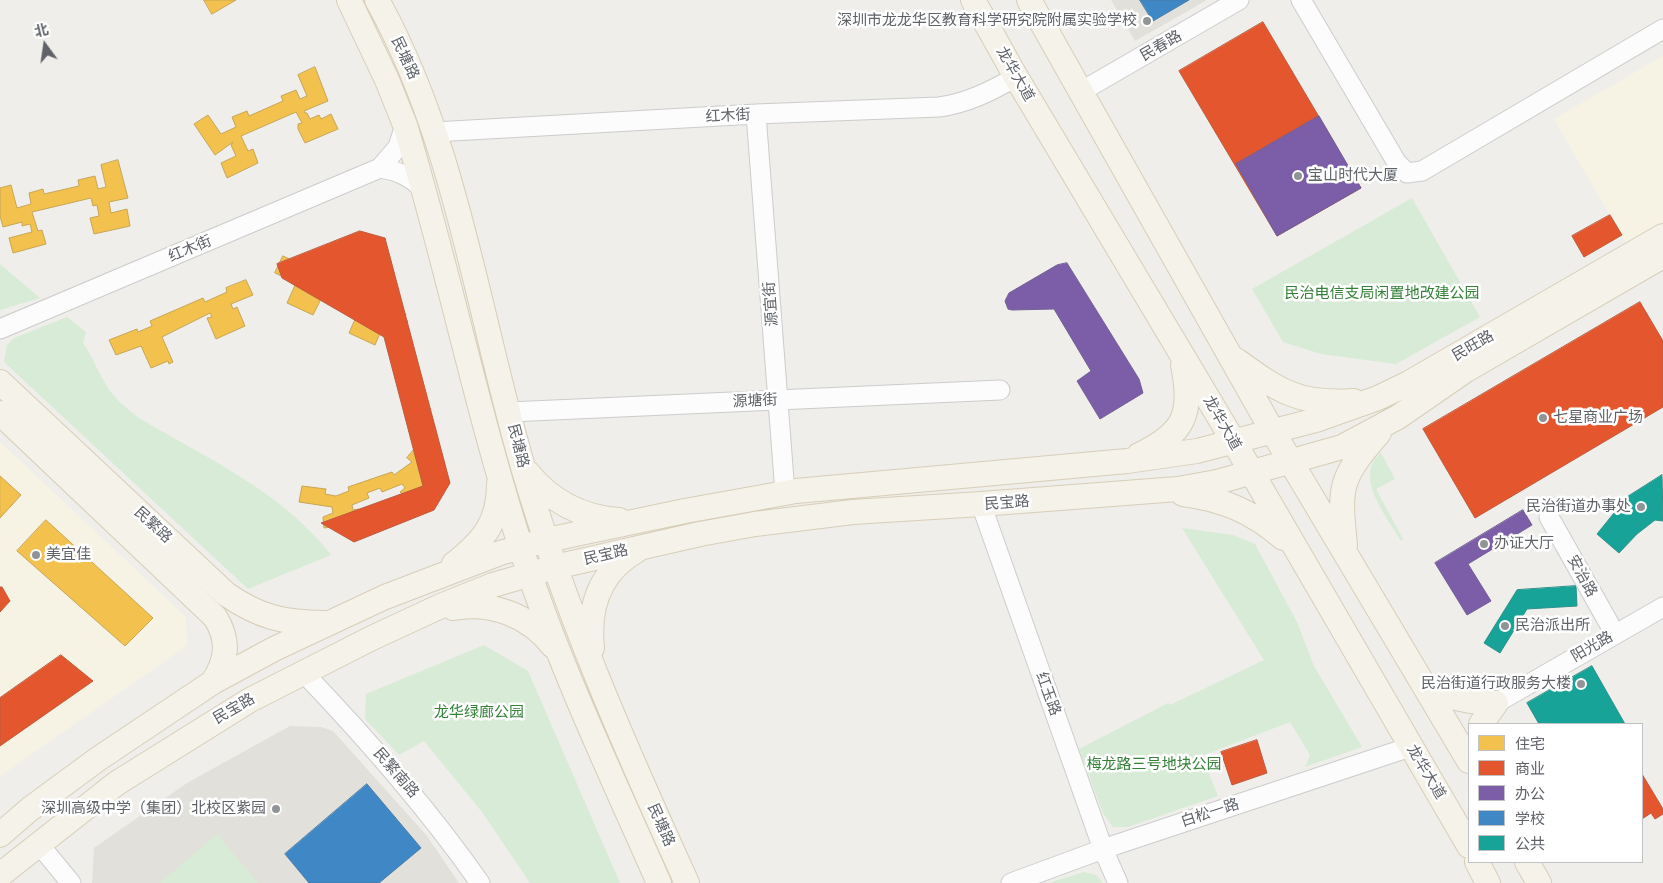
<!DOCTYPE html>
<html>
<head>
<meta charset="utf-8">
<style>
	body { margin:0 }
	#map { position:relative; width:1663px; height:883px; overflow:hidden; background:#efeeea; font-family:Cabin,"Noto Sans SC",sans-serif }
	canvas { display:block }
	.legend { position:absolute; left:1468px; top:723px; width:175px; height:140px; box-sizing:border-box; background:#fff; border:1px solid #bfc1c3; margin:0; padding:6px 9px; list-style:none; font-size:15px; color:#5f6368 }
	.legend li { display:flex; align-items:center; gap:10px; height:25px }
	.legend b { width:25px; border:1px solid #bfc1c3 }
	.north { position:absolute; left:20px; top:20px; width:50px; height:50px; -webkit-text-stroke:4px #fff; paint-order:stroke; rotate:346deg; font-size:14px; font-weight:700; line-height:20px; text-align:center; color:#5f6368 }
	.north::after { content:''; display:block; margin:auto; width:18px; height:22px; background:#5f6368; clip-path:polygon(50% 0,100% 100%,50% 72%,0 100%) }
</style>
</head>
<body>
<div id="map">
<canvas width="1663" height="883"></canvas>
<ul class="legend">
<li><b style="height:14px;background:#f2c14e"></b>住宅</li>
<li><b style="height:14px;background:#e4572e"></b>商业</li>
<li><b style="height:14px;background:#7b5ea7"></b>办公</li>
<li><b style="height:14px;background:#3f88c5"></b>学校</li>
<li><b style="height:14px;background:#17a398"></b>公共</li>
</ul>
<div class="north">北</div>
</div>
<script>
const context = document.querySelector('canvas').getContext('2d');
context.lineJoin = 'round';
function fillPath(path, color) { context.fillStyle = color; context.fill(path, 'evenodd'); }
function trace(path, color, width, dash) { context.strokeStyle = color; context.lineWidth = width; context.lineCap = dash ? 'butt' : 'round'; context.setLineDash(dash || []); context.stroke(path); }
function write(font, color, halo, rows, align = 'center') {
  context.font = font + ' Cabin,"Noto Sans SC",sans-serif'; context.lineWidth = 5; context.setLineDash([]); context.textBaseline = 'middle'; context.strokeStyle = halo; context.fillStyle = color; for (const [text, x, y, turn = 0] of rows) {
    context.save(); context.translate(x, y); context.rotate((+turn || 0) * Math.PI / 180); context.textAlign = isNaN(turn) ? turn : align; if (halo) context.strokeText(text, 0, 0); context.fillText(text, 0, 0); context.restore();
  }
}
const commercial = new Path2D(`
	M1663 56V223L1626 243 1554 119Z
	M0 442 185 616 188 645 0 776Z`);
const education = new Path2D(`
	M1111 0H1207L1135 41Z
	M290 726 321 727 333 731 427 836 459 883H92L94 848 187 783Z`);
const green = new Path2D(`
	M1412 198 1480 317 1396 364 1321 354 1283 342 1252 289Z
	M0 264 40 298 0 310Z
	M67 317 86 332 83 343C92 355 96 368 104 381 112 397 126 408 139 418 206 458 283 492 331 555L248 589 4 362 7 345 14 338Z
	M1381 453 1395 479 1376 489 1403 539 1401 541C1388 518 1352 476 1381 453Z
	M1182 528 1233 535 1255 544 1297 622 1314 666 1362 747 1305 767 1310 755 1290 722 1204 755 1203 759 1218 796 1128 827H1113L1103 813 1079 749 1168 703 1170 705 1264 660Z
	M484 645 528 671 620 883H530L482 812 424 741 399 755 365 719 366 694Z
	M217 834 258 883H160Z
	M1084 872 1096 875 1103 883H1048Z`);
const homes = new Path2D(`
	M204 0H236L212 14Z
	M315 67 328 101 304 111 305 113H307L310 119 319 115 321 119 331 114 338 129 305 143 298 129V124L302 123 296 112 241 136 248 151 253 149 258 163 227 178 221 163 236 156 231 145 233 142 215 155 194 124 208 115 221 134 236 127 232 117 247 111 249 116 283 101 281 96 296 90 300 99 307 96 298 75Z
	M118 160 128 198 109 202 111 213 127 209 130 226 94 234 90 218 99 216 97 205 93 206 91 198 32 212 38 231 42 230 46 244 13 253 9 238 32 232 30 224 22 226V222L3 227 0 216V188L11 185 17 208 31 204 29 193 43 189 44 194 79 186 78 180 95 176 98 189 106 187 101 165Z
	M283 256 305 266 301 275 327 286 329 281 343 287 341 290 350 294 353 289 366 295 363 301 387 312 389 306 406 314 404 320 408 321 402 334 383 326 375 345 349 333 356 317 362 320 365 314 323 295 313 315 287 303 296 283 275 273Z
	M246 280 253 295 231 304 233 309 237 307 245 326 216 339 207 318 212 317 210 313 162 337 173 362 169 364 168 361 151 368 141 346 116 355 109 340 137 329 138 332 152 326 150 321 203 298 205 302 227 292 226 288Z
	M422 440 434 450 429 453 433 457 419 470 422 475 431 473 437 482 406 505 400 496 402 494 400 492 405 488 402 484 382 492 380 488 367 493 369 498 352 505 353 510 359 509V512H362L364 522 324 528 323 517 333 513 332 507 299 502 302 486 326 489 325 494 336 496 349 491 348 487 392 472 394 475 412 462 407 458Z
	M0 476 21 495 0 518Z
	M46 520 153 618 125 646 17 551Z`);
const shops = new Path2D(`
	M1263 22 1361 188 1277 236 1179 71Z
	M1610 215 1622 235 1584 257 1572 236Z
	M360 231 385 238 450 483 434 510 354 542 321 523 423 486 384 337 282 278 277 264Z
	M1640 302 1663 341V407L1475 518 1423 429Z
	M0 587H2L10 601 0 612Z
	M61 655 93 681 0 746V698Z
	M1257 740 1267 773 1232 785 1221 752Z
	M1642 774 1663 809V814L1655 819 1651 813 1642 819Z`);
const offices = new Path2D(`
	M1319 116 1361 188 1277 236 1236 164Z
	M1067 263 1139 379 1143 393 1100 419 1077 381 1091 371 1054 309 1012 310 1008 309 1005 301 1009 293 1057 265Z
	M1523 510 1532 525 1468 564 1491 601 1467 615 1435 563Z`);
const schools = new Path2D(`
	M1140 0H1189L1153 21Z
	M367 784 421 848 379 883H309L285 854Z`);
const public = new Path2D(`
	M1662 475 1663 521 1655 520 1637 534 1619 553 1597 534 1627 497Z
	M1576 586 1577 606 1527 609 1500 653 1484 643 1517 590Z
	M1592 666 1625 724H1539L1527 703Z`);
const minor = new Path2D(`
	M1301 0 1397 163 1407 173 1422 171 1663 29
	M1082 91 1239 0
	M756 114 785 493
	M434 132 756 114 939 107C968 103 991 91 1016 77
	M380 168C399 171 411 177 424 190
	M0 329 380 168 398 147 405 125
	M509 412 1000 390
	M981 504 1103 849 1118 883
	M1549 517 1615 634
	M303 672C367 739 427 807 480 883
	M1496 703 1663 607
	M38 843 71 883
	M1011 883 1103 849 1410 747`);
const major = new Path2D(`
	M349 0 387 80 405 125C450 274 480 428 530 575 566 680 614 781 659 883
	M377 0C457 144 477 311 523 467 565 611 625 747 687 883
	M973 0 1016 77 1234 442 1469 846
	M1029 0 1273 432 1469 761
	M1236 360C1279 391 1298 405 1354 401
	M0 382 226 594C259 617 284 623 324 623
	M0 413 215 617C230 641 227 660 213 682
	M1139 455C1185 433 1193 414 1183 365
	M528 473C550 501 583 518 619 520
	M1183 494C1223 499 1253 512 1283 538
	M1345 545C1339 486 1339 479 1379 433
	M454 564C483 541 499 523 499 484
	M453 608C491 601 529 615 553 646
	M592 648C588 609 599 572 636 551
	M1426 688C1449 697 1470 703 1496 703
	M1481 724 1496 703
	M0 835 30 809 98 759 213 682 274 649 385 597 500 553 547 540 685 511 796 491 1127 461 1197 451 1316 420 1378 398 1409 383 1663 236
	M1477 862 1488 883
	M1527 862 1539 883
	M0 875 117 783 250 700 372 638 443 605 493 585 555 567 700 534 755 524 853 512 981 504 1178 489 1217 482 1342 447 1398 417 1466 370 1663 256`);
const markers = [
	[1147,21,5,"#919496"],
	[1298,176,5,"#919496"],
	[1543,418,5,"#919496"],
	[1641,507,5,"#919496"],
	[1484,544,5,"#919496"],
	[36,555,5,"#919496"],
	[1505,626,5,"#919496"],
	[1581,684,5,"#919496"],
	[276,809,5,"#919496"]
];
const poiNames = [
	["深圳市龙龙华区教育科学研究院附属实验学校",1137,21,"right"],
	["宝山时代大厦",1308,176],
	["七星商业广场",1553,418],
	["民治街道办事处",1631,507,"right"],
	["办证大厅",1494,544],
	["美宜佳",46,555],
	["民治派出所",1515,626],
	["民治街道行政服务大楼",1571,684,"right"],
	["深圳高级中学（集团）北校区紫园",266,809,"right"]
];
const streetNames = [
	["民春路",1161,46,-30],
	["民塘路",405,58,65],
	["龙华大道",1015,74,60],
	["红木街",728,116,-3],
	["红木街",190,249,-23],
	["源宜街",771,304,-94],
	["民旺路",1473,346,-30],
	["源塘街",755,401,-3],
	["龙华大道",1222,423,60],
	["民塘路",518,446,76],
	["民宝路",1007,503,-4],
	["民繁路",153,525,43],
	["民宝路",606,555,-13],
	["安治路",1582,576,61],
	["阳光路",1592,647,-30],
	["红玉路",1048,694,70],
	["民宝路",234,709,-30],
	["龙华大道",1426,772,59],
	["民繁南路",396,773,49],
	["白松一路",1210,813,-18],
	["民塘路",661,825,66]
];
const parkNames = [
	["民治电信支局闲置地改建公园",1382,294],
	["龙华绿廊公园",479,713],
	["梅龙路三号地块公园",1154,765]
];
fillPath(commercial, '#f7f3e4');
fillPath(education, '#e2e0da');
fillPath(green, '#d8ebd6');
fillPath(homes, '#f2c14e');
trace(homes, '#c6a556', 1);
fillPath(shops, '#e4572e');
trace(shops, '#bc5b3f', 1);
fillPath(offices, '#7b5ea7');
trace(offices, '#736094', 1);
fillPath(schools, '#3f88c5');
trace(schools, '#497da9', 1);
fillPath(public, '#17a398');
trace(public, '#2d908a', 1);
trace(minor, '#cbcccc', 21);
trace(major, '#d7ceb8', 26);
trace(minor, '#fdfcfc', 19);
trace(major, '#f4f2e9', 24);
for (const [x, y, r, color] of markers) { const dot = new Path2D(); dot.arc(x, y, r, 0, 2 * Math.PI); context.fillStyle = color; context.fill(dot); trace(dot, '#fff', 2); }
write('15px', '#5f6368', '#fff', poiNames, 'left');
write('15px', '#5f6368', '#fff', streetNames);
write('15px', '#348238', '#fff', parkNames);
</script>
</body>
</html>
